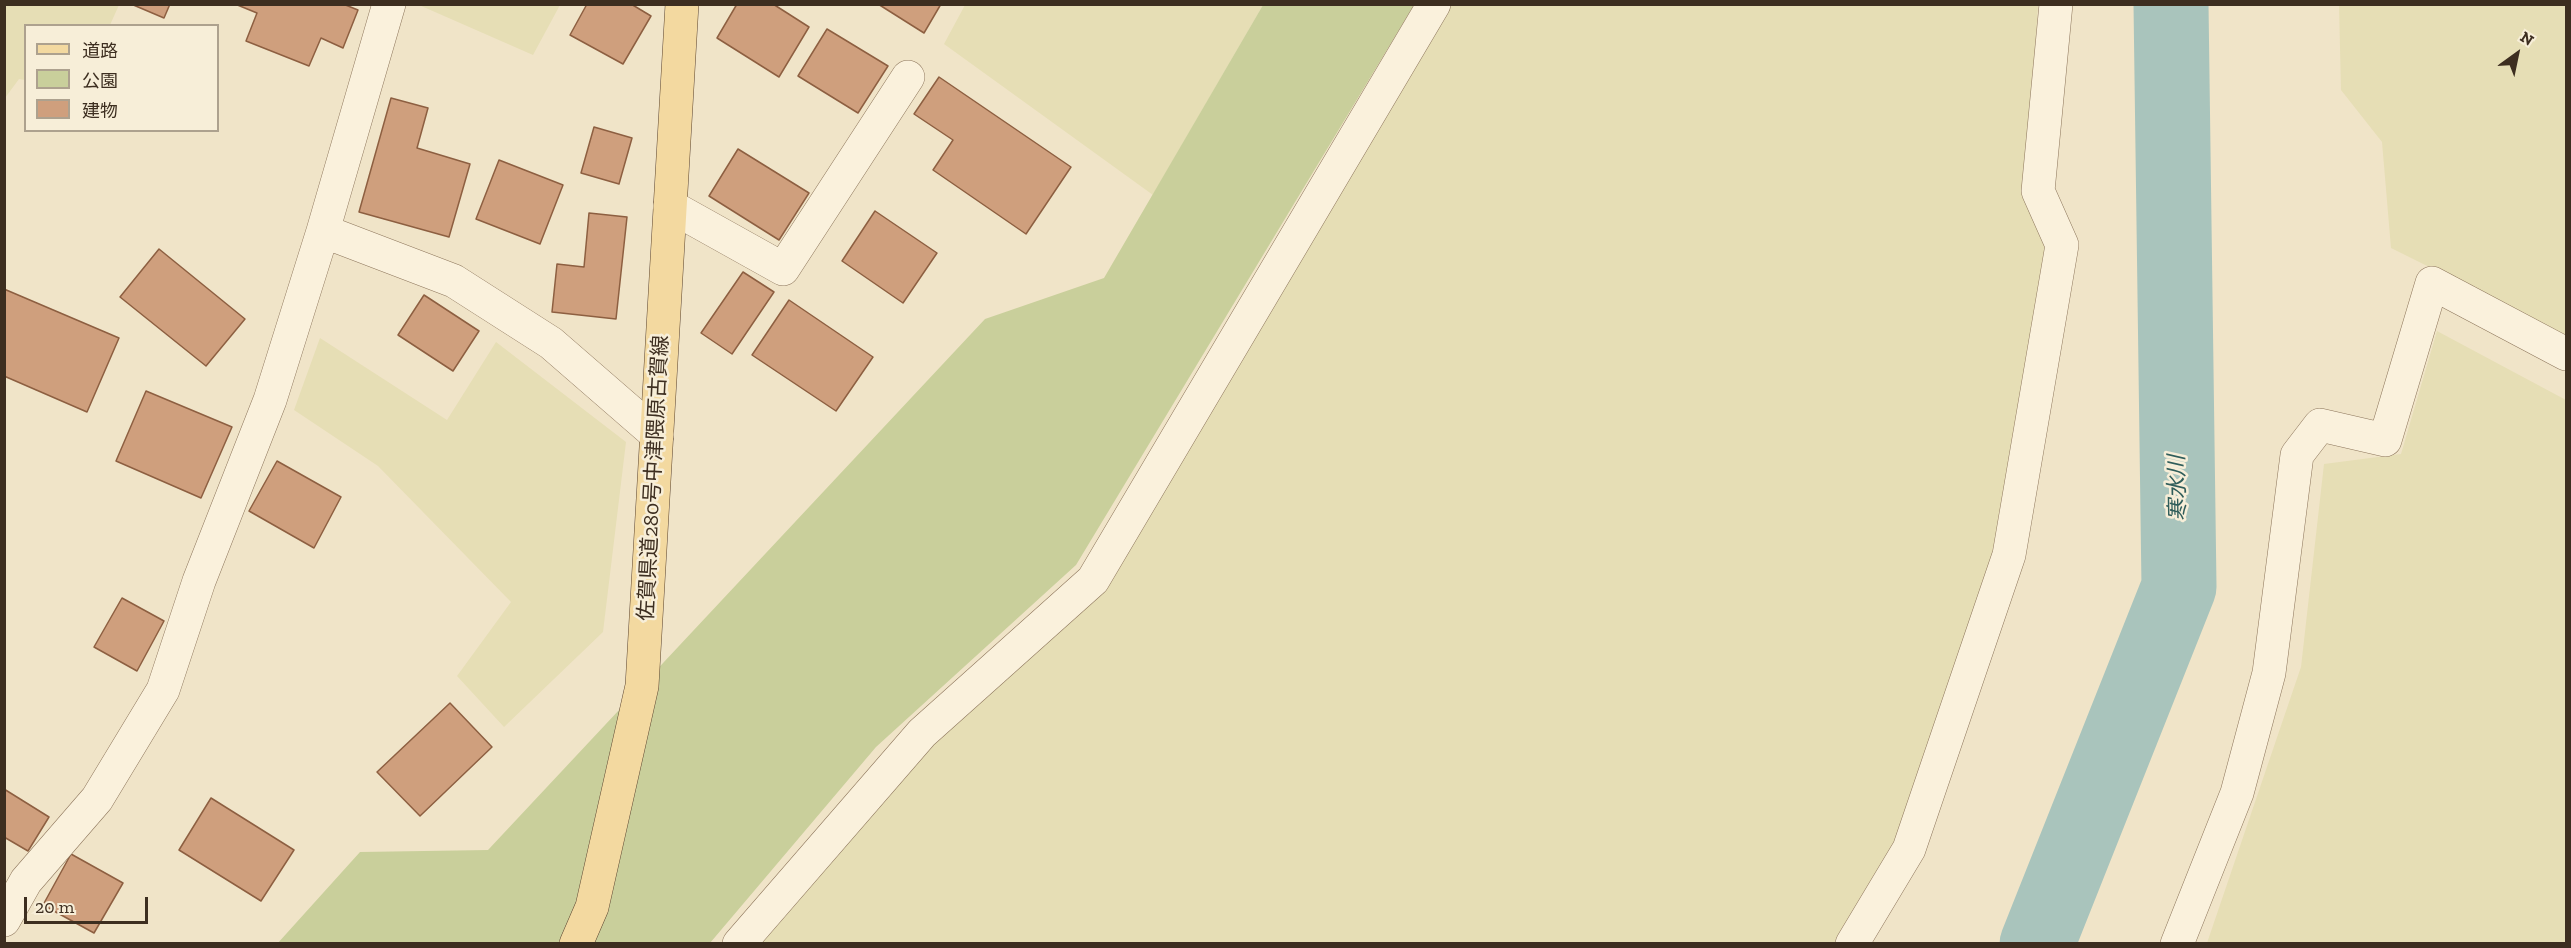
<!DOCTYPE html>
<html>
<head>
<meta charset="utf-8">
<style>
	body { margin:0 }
	#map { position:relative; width:2571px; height:948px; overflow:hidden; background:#f0e4c8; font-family:"Zilla Slab","Noto Sans JP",serif }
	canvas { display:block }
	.frame { position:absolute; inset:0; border:6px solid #3d2e20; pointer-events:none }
	.legend { position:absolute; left:24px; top:24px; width:195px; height:108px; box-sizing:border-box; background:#f7eed8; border:2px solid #ada18e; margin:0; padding:8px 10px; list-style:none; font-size:18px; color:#3d2e20 }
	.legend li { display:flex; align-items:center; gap:12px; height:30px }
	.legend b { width:30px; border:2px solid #ada18e }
	.north { position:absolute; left:2487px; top:24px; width:60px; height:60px; -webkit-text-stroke:4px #f7eed8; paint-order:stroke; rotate:33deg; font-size:16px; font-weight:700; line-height:24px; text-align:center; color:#3d2e20 }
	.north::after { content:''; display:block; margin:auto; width:21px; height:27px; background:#3d2e20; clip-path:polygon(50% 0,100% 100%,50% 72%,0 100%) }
	.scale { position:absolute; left:24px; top:897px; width:124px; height:27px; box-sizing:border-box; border:3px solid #3d2e20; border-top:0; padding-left:8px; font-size:18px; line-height:21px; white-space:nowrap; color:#3d2e20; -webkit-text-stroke:4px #f7eed8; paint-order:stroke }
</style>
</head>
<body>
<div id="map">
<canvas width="2571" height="948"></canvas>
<div class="frame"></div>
<ul class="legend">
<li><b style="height:8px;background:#f3d9a0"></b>道路</li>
<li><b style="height:16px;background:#c9cf9b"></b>公園</li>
<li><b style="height:16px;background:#cf9f7d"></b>建物</li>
</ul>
<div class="north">N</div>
<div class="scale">20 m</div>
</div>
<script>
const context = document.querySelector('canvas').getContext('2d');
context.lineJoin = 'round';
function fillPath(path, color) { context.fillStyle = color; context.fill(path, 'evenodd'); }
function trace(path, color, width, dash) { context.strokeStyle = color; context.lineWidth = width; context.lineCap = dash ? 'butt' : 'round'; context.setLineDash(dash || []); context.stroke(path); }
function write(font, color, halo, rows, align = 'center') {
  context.font = font + ' "Zilla Slab","Noto Sans JP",serif'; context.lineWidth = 5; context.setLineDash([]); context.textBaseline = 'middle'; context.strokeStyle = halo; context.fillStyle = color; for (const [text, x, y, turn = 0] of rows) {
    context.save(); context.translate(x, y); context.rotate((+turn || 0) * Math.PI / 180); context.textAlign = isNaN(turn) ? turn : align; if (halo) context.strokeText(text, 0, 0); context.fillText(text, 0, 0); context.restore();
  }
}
const farmland = new Path2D(`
	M5 4H119V5L110 25 26 26 25 80 19 79 5 98Z
	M419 5H560L533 55Z
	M965 5H1263L1153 195 944 44Z
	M1451 5H2038L2027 190 2048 251 2004 526 1906 835 1838 943 758 944 915 760 1102 588Z
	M2339 5H2566V335L2391 248 2382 142 2341 90Z
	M2437 331 2566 400V943H2207L2301 667 2324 464 2401 454Z
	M320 338 447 420 496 342 626 442 603 632 504 727 457 676 511 602 378 466 294 410Z`);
const green = new Path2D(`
	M1263 5H1414L1076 565 876 747 710 943 277 944 360 852 488 850 985 319 1104 278Z`);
const river = new Path2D(`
	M2037 944 2179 587 2171 4`);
const building = new Path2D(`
	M131 4H170L164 18Z
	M235 4H343L358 10 343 48 321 38 309 66 246 41 257 13Z
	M587 4H631L651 16 623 64 570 35Z
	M737 4H773L809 27 779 77 717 38Z
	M878 4H941L924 33Z
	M827 29 888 66 858 113 798 76Z
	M939 77 1071 167 1026 234 933 170 953 140 914 114Z
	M391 98 428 108 417 148 470 164 449 237 359 212Z
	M594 127 632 138 619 184 581 173Z
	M738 149 809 193 779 240 709 196Z
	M499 160 563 185 540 244 476 219Z
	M875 211 937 253 903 303 842 261Z
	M589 213 627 217 616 319 552 312 557 264 584 267Z
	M159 249 245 319 206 366 120 297Z
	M743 272 774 292 732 354 701 333Z
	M4 289 119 338 87 412 4 376Z
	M424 295 479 331 453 371 398 335Z
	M789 300 873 357 836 411 752 355Z
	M146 391 232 427 201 498 116 461Z
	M277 461 341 497 314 548 249 511Z
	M122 598 164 621 137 671 94 647Z
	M450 703 492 747 420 816 377 772Z
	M4 789 49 817 28 851 4 837Z
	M211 798 294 850 261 901 179 850Z
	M71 854 123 883 94 933 43 905Z`);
const minor = new Path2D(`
	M670 206 783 269 908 77
	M323 231 454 281 551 343 657 435
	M4 920 26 881 97 799 163 690 199 581 270 400 323 231 389 4
	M739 944 922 733 1093 580 1434 4
	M1852 944 1909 849 2009 555 2062 245 2038 191 2056 4
	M2177 944 2237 793 2269 673 2297 455 2320 425 2385 440 2432 283 2566 354`);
const major = new Path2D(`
	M576 944 592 907 642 686 682 4`);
const streetNames = [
	["佐賀県道280号中津隈原古賀線",654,478,-87]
];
const waterNames = [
	["寒水川",2178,488,-91]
];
fillPath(farmland, '#e6deb5');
fillPath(green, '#c9cf9b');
trace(river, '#a9c4bc', 75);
fillPath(building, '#cf9f7d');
trace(building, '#8d5f41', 1.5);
trace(minor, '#8d765c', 34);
trace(major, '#5b4430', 34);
trace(minor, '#faf1dc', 33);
trace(major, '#f3d9a0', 33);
write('21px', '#3d2e20', '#f7eed8', streetNames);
write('italic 22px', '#2f5d5a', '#f7eed8', waterNames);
</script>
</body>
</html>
